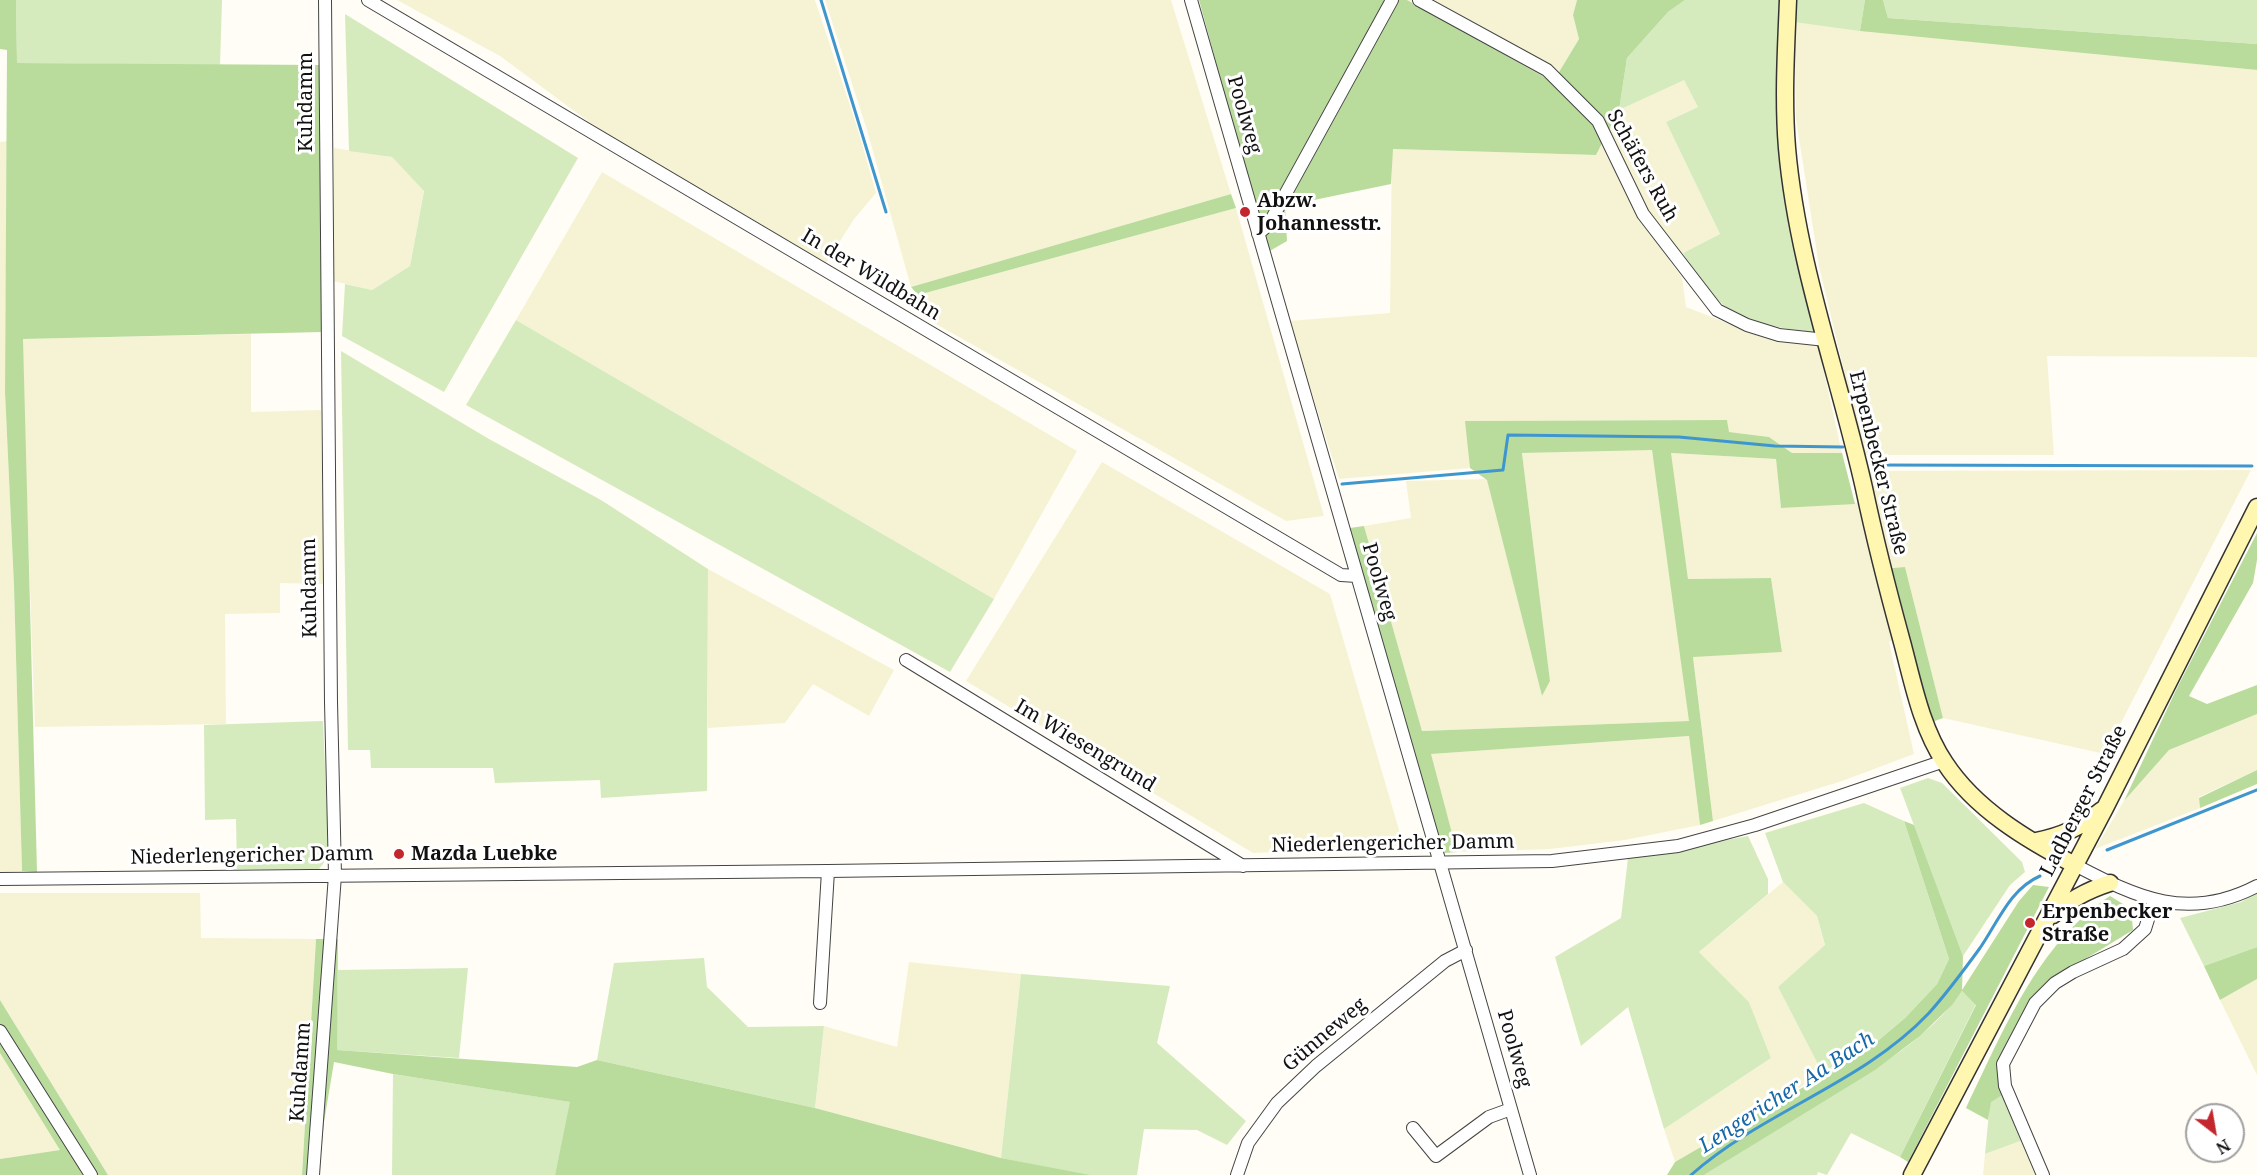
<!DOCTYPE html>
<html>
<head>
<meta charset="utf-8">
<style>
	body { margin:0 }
	#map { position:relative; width:2257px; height:1175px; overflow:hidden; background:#fffdf5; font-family:"Noto Serif",serif }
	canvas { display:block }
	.north { position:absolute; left:2185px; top:1103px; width:60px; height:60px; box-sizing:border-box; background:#fff; border:2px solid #a0a0a0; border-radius:50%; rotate:149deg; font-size:16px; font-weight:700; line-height:24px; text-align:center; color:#111 }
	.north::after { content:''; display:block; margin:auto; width:21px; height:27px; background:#c4262e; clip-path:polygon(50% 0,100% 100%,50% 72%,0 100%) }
</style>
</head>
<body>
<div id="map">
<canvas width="2257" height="1175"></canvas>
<div class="north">N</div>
</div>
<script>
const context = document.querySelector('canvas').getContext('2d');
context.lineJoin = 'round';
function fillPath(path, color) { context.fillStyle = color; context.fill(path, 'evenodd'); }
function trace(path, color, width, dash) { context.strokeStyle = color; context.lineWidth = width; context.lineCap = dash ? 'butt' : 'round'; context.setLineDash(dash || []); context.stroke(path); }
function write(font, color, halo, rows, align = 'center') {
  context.font = font + ' "Noto Serif",serif'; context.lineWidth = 6; context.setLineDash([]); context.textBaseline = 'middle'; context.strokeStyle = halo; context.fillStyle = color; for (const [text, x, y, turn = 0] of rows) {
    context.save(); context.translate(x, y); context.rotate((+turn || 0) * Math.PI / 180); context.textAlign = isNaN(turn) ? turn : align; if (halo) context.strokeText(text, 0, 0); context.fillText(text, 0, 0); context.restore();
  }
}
const farmland = new Path2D(`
	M397 0H815L858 130 876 193 854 219 826 263 600 130 500 56Z
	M825 0H1171L1231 194 911 287 867 130Z
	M1407 0H1577L1573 15 1579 39 1553 82Z
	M1794 22 2257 70V357L2047 356 2054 455H1864L1819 266 1796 119Z
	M1684 79 1698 107 1666 122 1720 234 1669 260 1682 277 1686 307 1768 339 1818 346 1842 453H1792L1769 437 1728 432 1727 420 1466 421 1470 468 1339 479 1289 321 1390 313 1392 149 1596 155 1619 110Z
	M7 141 5 392 14 586 22 871 0 872V142Z
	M334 148 392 157 424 190 410 266 372 290 333 281Z
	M602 172 1077 451 994 599 516 320Z
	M1236 208 1324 516 1286 521 927 319 918 295Z
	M251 334V412L321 410 324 584 280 583V613L225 614 226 724 35 727 23 391V339Z
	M1652 449 1690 721 1422 731 1364 526 1411 518 1406 481 1487 479 1542 696 1550 681 1522 453Z
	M1670 453 1776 459 1781 508 1875 502 1869 471 2251 470 2105 754 1943 718 1905 567 1878 568 1895 639 1889 642 1914 754 1842 781 1713 821 1693 656 1782 651 1771 578 1688 579Z
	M1102 462 1330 594 1404 847 1253 853 966 681Z
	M708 569 894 670 869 716 813 684 785 723 708 728Z
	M2257 714V770L2199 797 2200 808 2095 849 2124 801 2169 750Z
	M1689 736 1700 825 1625 840 1550 849 1457 852 1430 754Z
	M1783 882 1817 916 1825 946 1778 987 1823 1074 1675 1162 1664 1129 1771 1058 1749 1002 1699 952Z
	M0 893H200L201 938 316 939 302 1175H108L0 1000Z
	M909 962 1021 974 1001 1158 815 1108 824 1026 897 1047Z
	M2257 979V1075L2220 1000Z
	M0 1053 61 1150 0 1159Z
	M2023 1140 2038 1175H1983L1985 1154Z`);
const green = new Path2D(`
	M16 0H222L220 65 17 63Z
	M1685 0H1780L1776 87 1781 150 1816 332C1749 326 1716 315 1683 253L1720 234 1666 122 1698 107 1684 80 1619 110 1627 58 1668 12Z
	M1795 0H1865L1860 31 1794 22Z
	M1883 0H2257V44L1888 18Z
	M345 14 578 158 444 392 342 336 345 284 372 290 410 266 424 191 392 157 349 151Z
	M516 320 994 599 950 672 466 405Z
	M341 351 489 439 601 500 708 569 707 791 601 798 600 780 495 783 493 768H371L370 750H348Z
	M323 721 329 856 319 869H237L236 819 205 820 204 725Z
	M1928 778 1942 783 2022 862 2025 872 2010 885 1963 956 1900 788Z
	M1864 803 1904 821 1949 959 1937 984 1905 1018 1867 1050 1823 1074 1778 987 1825 945 1817 916 1783 882 1765 833Z
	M1748 836 1768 879V894L1699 952 1749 1002 1771 1058 1664 1129 1628 1007 1581 1046 1555 957 1621 918 1628 858Z
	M2257 893V947L2204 966 2180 918 2241 902Z
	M704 958 707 987 748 1027 824 1026 815 1108 597 1060 614 963Z
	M468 968 459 1058 336 1050 338 970Z
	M1021 974 1170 986 1157 1043 1246 1121 1227 1145 1197 1130 1144 1129 1137 1175H1085L1001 1158Z
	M1962 991 1976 1004 1900 1157 1851 1133 1827 1175 1818 1172 1817 1175H1704C1746 1149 1787 1123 1829 1097 1878 1067 1929 1038 1962 991Z
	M393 1074 571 1102 555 1175H392Z
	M2004 1094 2023 1140 1985 1154 1990 1102Z`);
const forest = new Path2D(`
	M0 0H16L17 63 321 65 322 332 23 339 37 872 22 871 14 586 5 392 7 50 0 49Z
	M1199 0H1407L1553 82 1579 39 1573 15 1577 0H1685L1668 12 1627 58 1619 110 1596 155 1393 149 1391 184 1285 206 1287 241 1268 252Z
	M1865 0H1883L1888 18 2257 44V70L1860 31Z
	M1231 194 1236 208 918 295 911 287Z
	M1727 420 1729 432 1769 437 1792 453H1842L1855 504 1781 508 1776 459 1671 453 1688 579 1771 578 1782 652 1693 657 1713 821 1700 825 1689 736 1431 754 1457 852 1444 853 1350 528 1364 526 1422 731 1689 721 1652 450 1522 453 1550 681 1542 696 1487 480 1470 468 1465 421Z
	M2257 533V560L2253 583 2189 696 2207 704 2257 685V714L2169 750 2124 801 2177 688Z
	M1905 567 1943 718 1932 722 1892 568Z
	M2257 770V784L2200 808 2199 798Z
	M1904 821 1914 825 1963 956 1962 990 2019 901 2033 885 2049 887 1908 1162 1900 1157 1976 1005 1962 991 1952 1005 1920 1036 1875 1070 1704 1175H1667L1675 1162 1867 1050 1905 1018 1937 984 1949 959Z
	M2110 896 2131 909 2133 930 2072 967 2032 1001 2016 1025 1996 1064 2004 1094 1991 1102 1988 1120 1966 1108C2003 1032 2037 944 2110 896Z
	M316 939H338L337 1050 577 1067 597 1060 815 1108 1001 1158 1090 1175H555L570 1102 393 1074 334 1062 324 1122 319 1175H302Z
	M2257 947V979L2220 1000 2204 966Z
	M0 1000 108 1175H0V1159L60 1150 0 1053Z`);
const stream = new Path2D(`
	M821 0 886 212
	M1875 465 2252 466
	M1342 484 1503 470 1508 435 1679 437 1775 446 1843 447
	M2107 850 2257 790
	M1691 1175C1763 1111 1862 1084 1929 1013 1947 993 1964 970 1980 948 1998 922 2010 889 2040 876`);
const street = new Path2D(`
	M368 0 1341 575 1357 576
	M1191 0 1530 1175
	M1419 0 1547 70 1598 121 1643 214 1717 310 1747 325 1779 335 1826 340
	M1258 234 1269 224 1392 0
	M906 660 1243 866
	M2075 865C2138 898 2188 922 2257 886
	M0 879 828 871 1552 861 1678 846 1755 825 1944 761
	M820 1003 828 871
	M0 1031 91 1175
	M1413 1128 1436 1156 1489 1117 1511 1109
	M313 1175 335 875 331 702 325 0
	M1237 1175 1248 1143 1277 1103 1316 1066 1445 961 1466 950
	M2043 1175 2005 1086 2003 1064 2035 1003 2055 983 2073 972 2123 949 2145 929 2154 900`);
const secondary = new Path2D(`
	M1788 0C1786 50 1783 99 1787 148 1797 264 1839 376 1864 488 1875 540 1888 591 1902 642 1913 683 1921 727 1945 763 1975 809 2027 840 2075 865
	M2036 841C2062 836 2081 827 2102 810
	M2053 915C2070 899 2088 890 2110 883
	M1912 1175 2105 808 2257 507`);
const markers = [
	[1245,212,6,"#c4262e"],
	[399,854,6,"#c4262e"],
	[2030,923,6,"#c4262e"]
];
const streetNames = [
	["Kuhdamm",306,102,-90],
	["Poolweg",1244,115,74],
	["Schäfers Ruh",1642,166,61],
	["In der Wildbahn",871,275,31],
	["Erpenbecker Straße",1878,463,76],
	["Poolweg",1379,582,74],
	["Kuhdamm",310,588,-91],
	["Im Wiesengrund",1085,746,31],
	["Ladberger Straße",2084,801,-63],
	["Niederlengericher Damm",1393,844,-1],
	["Niederlengericher Damm",252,856,-1],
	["Günneweg",1325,1035,-40],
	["Poolweg",1514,1049,74],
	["Kuhdamm",301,1072,-86]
];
const poiNames = [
	["Abzw.",1257,201],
	["Johannesstr.",1257,224],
	["Mazda Luebke",411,854],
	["Erpenbecker",2042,912],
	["Straße",2042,935]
];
const waterNames = [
	["Lengericher Aa Bach",1787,1093,-33]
];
fillPath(farmland, '#f6f3d4');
fillPath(green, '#d5ebbd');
fillPath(forest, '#b9dc9c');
trace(stream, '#3f96cf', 3);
trace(street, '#444', 14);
trace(secondary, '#333', 19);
trace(street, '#fff', 12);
trace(secondary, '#fff6b0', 16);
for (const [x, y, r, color] of markers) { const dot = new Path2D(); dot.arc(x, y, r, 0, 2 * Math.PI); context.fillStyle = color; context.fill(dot); trace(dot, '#fff', 2); }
write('20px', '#111', '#fff', streetNames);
write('bold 20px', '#111', '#fff', poiNames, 'left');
write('italic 21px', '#1768a6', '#fff', waterNames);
</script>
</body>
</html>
